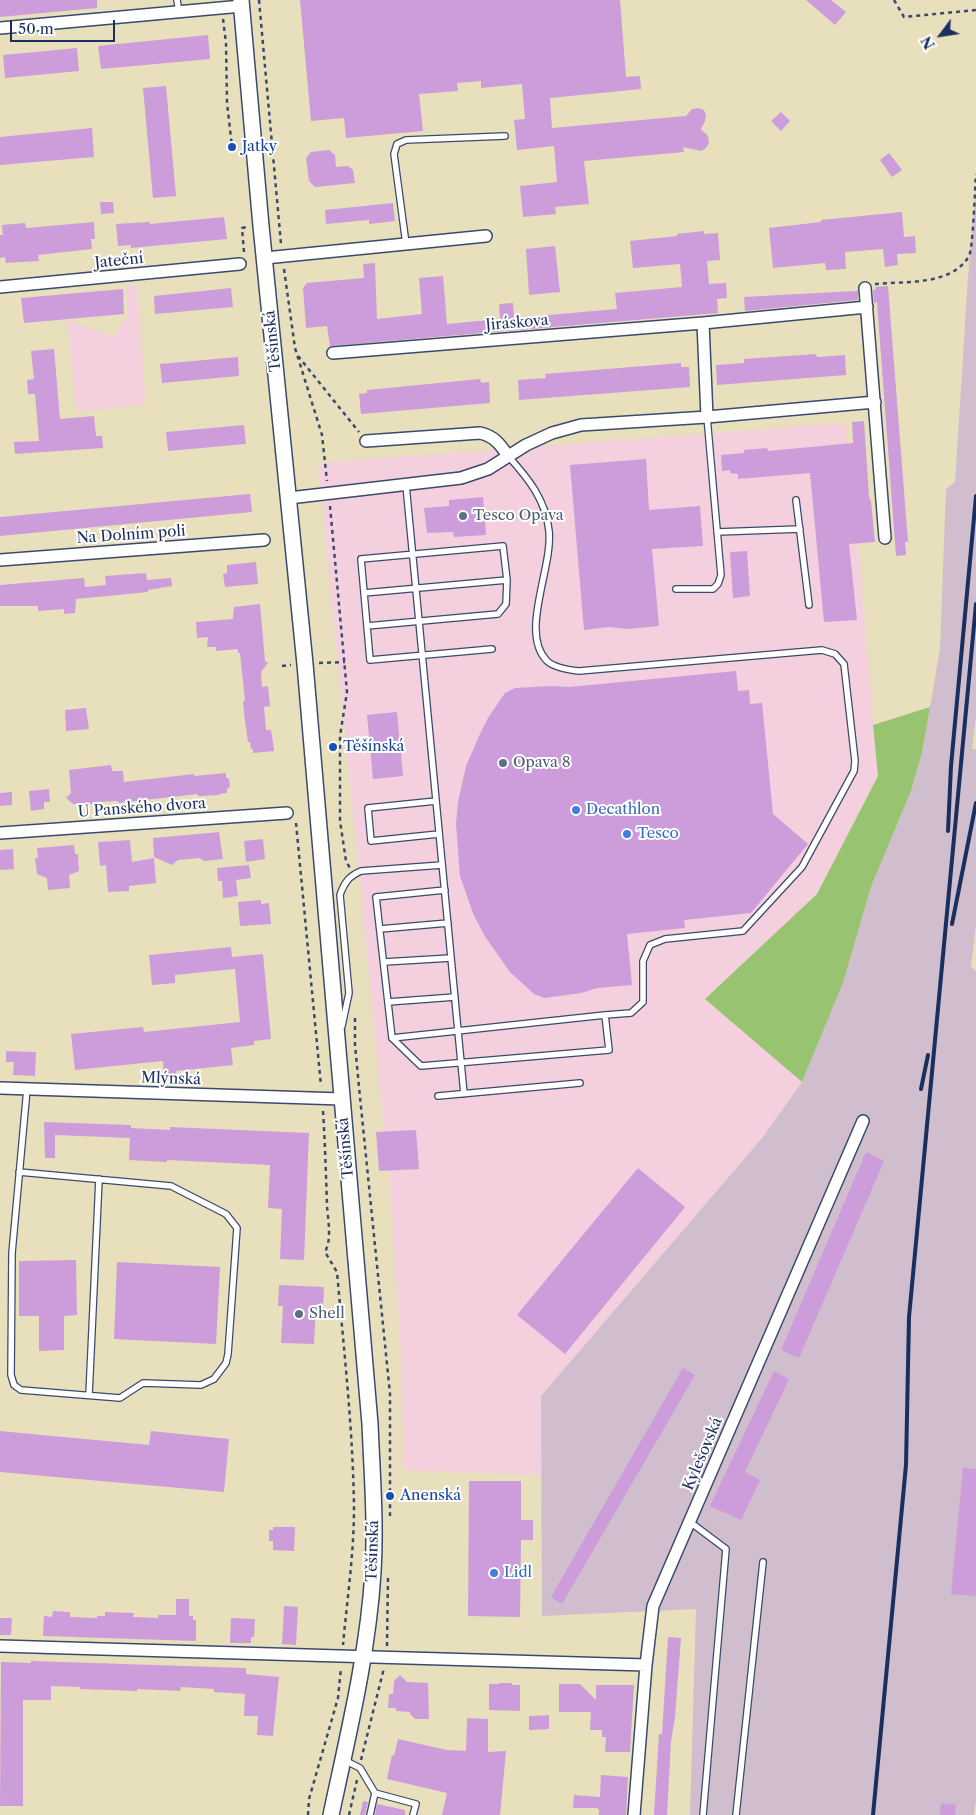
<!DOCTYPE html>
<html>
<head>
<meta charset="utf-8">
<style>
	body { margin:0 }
	#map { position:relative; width:976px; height:1815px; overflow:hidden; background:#e8e0bc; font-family:"Libre Caslon Text",serif }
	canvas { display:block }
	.north { position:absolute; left:916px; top:10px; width:50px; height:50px; -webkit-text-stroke:4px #fff; paint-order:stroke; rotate:239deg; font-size:14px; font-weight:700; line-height:20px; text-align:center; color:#1b2f5e }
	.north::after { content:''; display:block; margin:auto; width:18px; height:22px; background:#1b2f5e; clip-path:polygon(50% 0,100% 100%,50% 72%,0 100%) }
	.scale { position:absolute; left:10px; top:20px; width:105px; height:22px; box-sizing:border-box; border:2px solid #1b2f5e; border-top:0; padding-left:6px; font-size:15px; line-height:18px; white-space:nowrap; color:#1b2f5e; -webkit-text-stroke:4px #fff; paint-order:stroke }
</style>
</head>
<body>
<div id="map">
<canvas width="976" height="1815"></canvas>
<div class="north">N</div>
<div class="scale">50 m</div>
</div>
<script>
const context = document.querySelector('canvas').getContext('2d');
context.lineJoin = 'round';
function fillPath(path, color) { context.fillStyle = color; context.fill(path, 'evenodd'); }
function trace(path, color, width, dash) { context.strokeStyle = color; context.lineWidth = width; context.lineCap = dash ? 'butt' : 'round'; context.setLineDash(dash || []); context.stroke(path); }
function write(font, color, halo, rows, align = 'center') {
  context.font = font + ' "Libre Caslon Text",serif'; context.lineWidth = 4; context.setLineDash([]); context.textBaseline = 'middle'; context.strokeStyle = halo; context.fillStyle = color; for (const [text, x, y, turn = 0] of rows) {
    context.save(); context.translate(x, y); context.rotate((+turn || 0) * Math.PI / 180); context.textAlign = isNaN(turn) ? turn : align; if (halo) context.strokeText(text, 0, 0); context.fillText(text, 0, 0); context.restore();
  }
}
const built = new Path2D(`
	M126 286H137L146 404 77 412 67 320 114 337 128 314Z
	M845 423 860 567 878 776 817 894 705 999 802 1082 763 1137 541 1396V1475L404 1470 401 1354 391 1195 318 463Z`);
const industrial = new Path2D(`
	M976 190V716L972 749H976V925L971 966 976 971V1801L974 1815H690L696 1609 542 1616 541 1396 763 1137 802 1082 843 983 871 887 911 791 922 753 940 649 946 489 955 482 968 277Z`);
const green = new Path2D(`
	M930 707 922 753 911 791 871 887 843 983 802 1082 705 999 817 894 878 776 873 725Z`);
const building = new Path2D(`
	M0 0H97V8L0 17Z
	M300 0H620L626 77 640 76 641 89 550 98 552 128 686 116 692 109 698 108 704 110 706 115 705 121 701 129 708 136 709 143 706 148 701 151 683 147 684 152 584 161 589 204 555 207 556 214 523 217 520 186 557 182 554 146 517 150 514 120 525 119 522 84 481 88V81L457 83 458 91 419 94 423 131 346 138 344 118 311 121Z
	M806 0H831L846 12 835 25Z
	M208 35 210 59 101 69 98 46Z
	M77 48 79 71 5 78 3 55Z
	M166 86 176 196 153 198 143 88Z
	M781 112 790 121 781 131 771 121Z
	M92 128 94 157 0 165V137Z
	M329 150 335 155 336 167 348 166 353 170 355 183 315 187 309 181 306 158 311 152Z
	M889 153 902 170 892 177 880 160Z
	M100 202H113L114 213 101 214Z
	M393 203 395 221 369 224V220L326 224 325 210Z
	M902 212 904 237 915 236 916 253 897 254 898 265 885 267 883 249 845 252 846 269 826 270 825 263 773 268 769 228 821 222V220Z
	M224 217 227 239 131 248V245L118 246 116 224 150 222V224Z
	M94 222 95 239H91L92 249 38 255 39 261 6 263 5 257 0 258V235H3L2 225 25 223 26 228Z
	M704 231V234L718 233 720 260 707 261 709 284 726 283 727 298 717 299 718 313 330 346 327 326 306 328 303 288 307 283 364 278 363 264 375 263 377 319 422 314 419 278 443 276 447 324 500 319 499 304 513 303 514 318 617 309 615 293 682 287 680 264 633 268 630 241 677 236V234Z
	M555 246 560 292 529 295 526 249Z
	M888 286 908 542H905L906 555 896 556 877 302 874 303 873 290 876 289 875 287Z
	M231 288 233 307 155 314 154 296Z
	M123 289 124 314 24 323 21 298Z
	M854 291H858V300L745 311 744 297Z
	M54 349 60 419 94 416 96 436H102L103 448 15 454 14 442 39 441 35 394H28L27 380 34 379 31 351Z
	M816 354 817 357 845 355 846 375 717 385 716 365 744 363V359Z
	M238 357 239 376 162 383 160 364Z
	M681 363V367H689L690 387 519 400 518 380 546 378 545 374Z
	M480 379 481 383 489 382 490 403 361 414 359 394 367 393V390Z
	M864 421 869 497 871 501 875 542 849 544 857 620 824 622 810 473 738 479V474L730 473V470L722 471 721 455 744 453V450L767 448 768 451 853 443 852 422Z
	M244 425 246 444 168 451 166 432Z
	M646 459 649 510 700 506 703 546 652 549 659 626 627 629 609 627 584 630 570 465Z
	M250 494 252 512 0 536V517Z
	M483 497 486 535 454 537 453 532 427 533 424 508 449 506V500Z
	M747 551 750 596 733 598 730 552Z
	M256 562 258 584 225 587 223 574 227 573V565Z
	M146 573 147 580 171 578 172 586 148 590V592L76 599 75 613 64 614V609L38 611V606H0V585L84 578 85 587 106 585 105 576Z
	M260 604 265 661 268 663 261 672 262 687 268 686 270 706 264 707 266 730H271L274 749V751L253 753V749H251L250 742H248L244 713 243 701H245L240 653H238V649L216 651V647H207L208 637 197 638 196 622 233 619 234 607Z
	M736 671 738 691 749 690 750 704 762 703 773 814 808 844 751 913 684 920 685 928 627 934 632 985 597 988 581 993 544 998 534 994 510 972 486 938 474 916 460 876 456 824 458 802 466 766 480 734 488 718 505 693 515 688 552 686 569 687Z
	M86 708 89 729 66 731 65 710Z
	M397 712 403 776 373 779 367 715Z
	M111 765 112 771H123L124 782 194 774V776L226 773V777L229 779 230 786 227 789V793L219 794V795L202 796H198V794L118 803V801L95 802V805L76 806V804H73L66 798 71 793 69 770Z
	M49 789 50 802H44V809L31 811 29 791Z
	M12 792V805L0 806V793Z
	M219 832 223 859 204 861 200 858 178 860 172 865 154 857 153 838Z
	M263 839 265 859 246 862 244 841Z
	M130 840 132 862 154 858 156 883 129 886V891L108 892 106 865 100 866 98 842Z
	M74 845 75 854H78L79 871 69 875 70 888 48 890 47 878 37 874 35 858H38L37 848Z
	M13 849 14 869 0 870V850Z
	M249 865 251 878 236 880 238 896 223 898 222 881H218L217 868Z
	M261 900V904L269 903 271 924 240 926 238 902Z
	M231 947 232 957 263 954 271 1039 254 1041V1045L231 1048 233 1065 176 1071 177 1077 164 1074 163 1061 75 1070 71 1034 143 1027 144 1032 240 1022 235 969 175 975V983L152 985 149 955Z
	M6 1051 36 1052 35 1076 13 1075 14 1062H6Z
	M44 1122 131 1125V1128L170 1130V1127L309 1133 304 1260 280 1259 282 1209 268 1208 270 1165 167 1160V1162L129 1160 130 1134V1138L55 1135V1158H45Z
	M416 1130 419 1169 379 1171 376 1132Z
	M866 1152 884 1161 799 1358 781 1350Z
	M638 1168 685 1207 565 1354 517 1315Z
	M76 1260 77 1315 64 1316V1350L39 1351V1316H19V1261Z
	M117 1262 220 1267 216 1344 114 1339Z
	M279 1285 324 1287 323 1308 316 1307 314 1344 281 1343 283 1306H278Z
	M683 1368 695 1375 562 1604 551 1597Z
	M774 1371 789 1379 745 1472 760 1480 741 1520 710 1506Z
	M0 1431 149 1445 151 1431 229 1439 224 1492 0 1472Z
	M963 1468 976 1469V1596L951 1594Z
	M469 1481H521V1520H533V1540H521L520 1617 468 1616Z
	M273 1527H295L294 1551 273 1550V1541H269V1530H273Z
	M176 1599H189V1616H193V1620H196V1641L43 1636 44 1616 52 1617 53 1611 70 1612V1617L97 1618V1616H105V1612L134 1613 133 1617 158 1618V1615H176Z
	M284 1606 298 1607 296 1645 282 1644Z
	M0 1618H12L11 1635H0Z
	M231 1618 255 1619 254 1637H251V1643H230Z
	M668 1637 681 1638 675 1717 671 1741 667 1815H654L659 1734H662Z
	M31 1661 246 1668V1674L279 1677 273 1736 257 1735 258 1716H244L245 1694 214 1692V1689L181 1687 180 1691 137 1689V1691L80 1689V1687L51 1686V1700H23V1806H0L1 1662 31 1663Z
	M400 1675 407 1682 428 1683 429 1719H415L410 1714V1712L396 1711V1708H388L389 1694H393L394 1681Z
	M499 1683H512V1685H520V1711L489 1710V1684H499Z
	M559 1684H580L596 1700V1685H634L630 1752H605L606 1737H602V1730H590L591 1712H559Z
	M549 1715V1729L529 1730V1716Z
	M467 1718 488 1719V1752L506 1751 500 1815H442L447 1793 387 1779 392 1755 394 1756 398 1739 447 1750 466 1751Z
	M601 1775 628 1777 626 1815H599V1810L597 1808H573L574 1795 600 1797Z
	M363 1801 368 1802 365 1815H360Z
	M941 1803 956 1805 955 1815H940Z
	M377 1804 405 1810V1815H375Z`);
const path = new Path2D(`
	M259 0 281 244
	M894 0 904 17 976 10
	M223 19 226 43 227 103 232 147
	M244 252 242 228 247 227
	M284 269 295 348 322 435 327 481
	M875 284C905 281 952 286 969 256 973 249 975 187 976 174
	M298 356 359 432
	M330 506 347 692 340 736V821L346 861 350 868
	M319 663 345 662
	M282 666 291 665
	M296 823 321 1086
	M355 1018V1045L360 1097 390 1394V1516
	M323 1111C325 1143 326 1174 327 1206 328 1220 332 1239 325 1252L337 1272C344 1351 353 1430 354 1508 354 1554 347 1600 343 1645
	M387 1646 388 1576
	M361 1760 384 1668
	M308 1815 309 1799 338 1698 341 1668
	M349 1815 357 1780`);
const service = new Path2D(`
	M177 0 179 12
	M406 244 394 154 397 144 406 140 505 136
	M508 456C528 478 546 500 549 531 553 568 519 633 547 661 555 668 569 670 579 671L822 650 835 654 844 664 855 761 854 771 802 867 743 931 665 939 650 945 643 961V1002L631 1013 605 1015
	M406 485 464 1094
	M796 500 809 605
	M717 532 800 529
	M676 589H713L718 584 721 575 707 417
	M364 593 507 580 503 546 361 559 370 660 492 649
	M367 626 498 614 506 604 507 580
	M436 801 368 808 371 841 439 834
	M380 929 448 923
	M384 962 451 958
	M388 1002 455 997
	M342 1026 349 993 340 895C344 883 349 876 361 871L442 865
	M392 1038 421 1066 609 1050 605 1015 392 1038 376 897 445 890
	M438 1096 580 1083
	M19 1172 171 1186 226 1214 237 1228 228 1354 226 1363 214 1379 201 1385 143 1383 120 1398 21 1390 14 1385 11 1375 12 1253 27 1089
	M89 1395 99 1179
	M690 1522 726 1549 703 1815
	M344 1760 360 1768 375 1793 416 1804 413 1815
	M370 1815 375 1793
	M736 1815 763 1562`);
const minor = new Path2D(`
	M0 28 242 6
	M265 258 486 236
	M0 287 240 264
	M865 288 885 538
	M703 323 867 307
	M333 353 703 323 707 417
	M366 441 480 433C494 436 500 444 508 456
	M289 498 461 478 488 469 526 445 552 433 581 425 707 417 875 402
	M0 560 264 540
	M0 833 287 813
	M0 1088 342 1099
	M0 1646 646 1665
	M634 1815 646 1665 653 1606 863 1121`);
const tertiary = new Path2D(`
	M241 0 261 226 305 664 370 1424C372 1473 376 1523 373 1572 368 1654 348 1735 331 1815`);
const rail = new Path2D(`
	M948 831 951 766 976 496
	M952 924 976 803
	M921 1089 928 1055
	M873 1815 906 1465 909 1317 976 604`);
const markers = [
	[232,147,5,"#1a4fb4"],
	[463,516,5,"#5c6f8a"],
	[333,747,5,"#1a4fb4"],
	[503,763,5,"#5c6f8a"],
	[576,810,5,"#3f7fe0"],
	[627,834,5,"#3f7fe0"],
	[299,1314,5,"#5c6f8a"],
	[390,1496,5,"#1a4fb4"],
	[494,1573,5,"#3f7fe0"]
];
const transitNames = [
	["Jatky",242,147],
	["Těšínská",343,747],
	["Anenská",400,1496]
];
const streetNames = [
	["Jateční",119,261,-6],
	["Jiráskova",517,323,-5],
	["Těšínská",273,341,-96],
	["Na Dolním poli",131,535,-4],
	["U Panského dvora",142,808,-4],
	["Mlýnská",171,1079,2],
	["Těšínská",346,1148,-95],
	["Kylešovská",703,1454,-67],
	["Těšínská",373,1551,-88]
];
const serviceNames = [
	["Tesco Opava",473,516],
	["Opava 8",513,763],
	["Shell",309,1314]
];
const shopNames = [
	["Decathlon",586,810],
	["Tesco",637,834],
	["Lidl",504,1573]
];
fillPath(built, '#f4cfdd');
fillPath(industrial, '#d0bdcd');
fillPath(green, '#98c471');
fillPath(building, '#cc9dda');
trace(service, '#3a4a6c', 8);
trace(minor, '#3a4a6c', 14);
trace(tertiary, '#3a4a6c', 18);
trace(path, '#3a4a6c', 2.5, [4, 4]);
trace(service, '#fff', 5.5);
trace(minor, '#fff', 11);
trace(tertiary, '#fff', 15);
trace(rail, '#1b2f5e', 4);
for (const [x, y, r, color] of markers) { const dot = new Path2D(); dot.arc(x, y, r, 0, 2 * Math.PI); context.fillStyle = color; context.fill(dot); trace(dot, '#fff', 2); }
write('15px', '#164399', '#fff', transitNames, 'left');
write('15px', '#1b2f5e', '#fff', streetNames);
write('15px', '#4e5e75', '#fff', serviceNames, 'left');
write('15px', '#366cbe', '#fff', shopNames, 'left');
</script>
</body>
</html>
